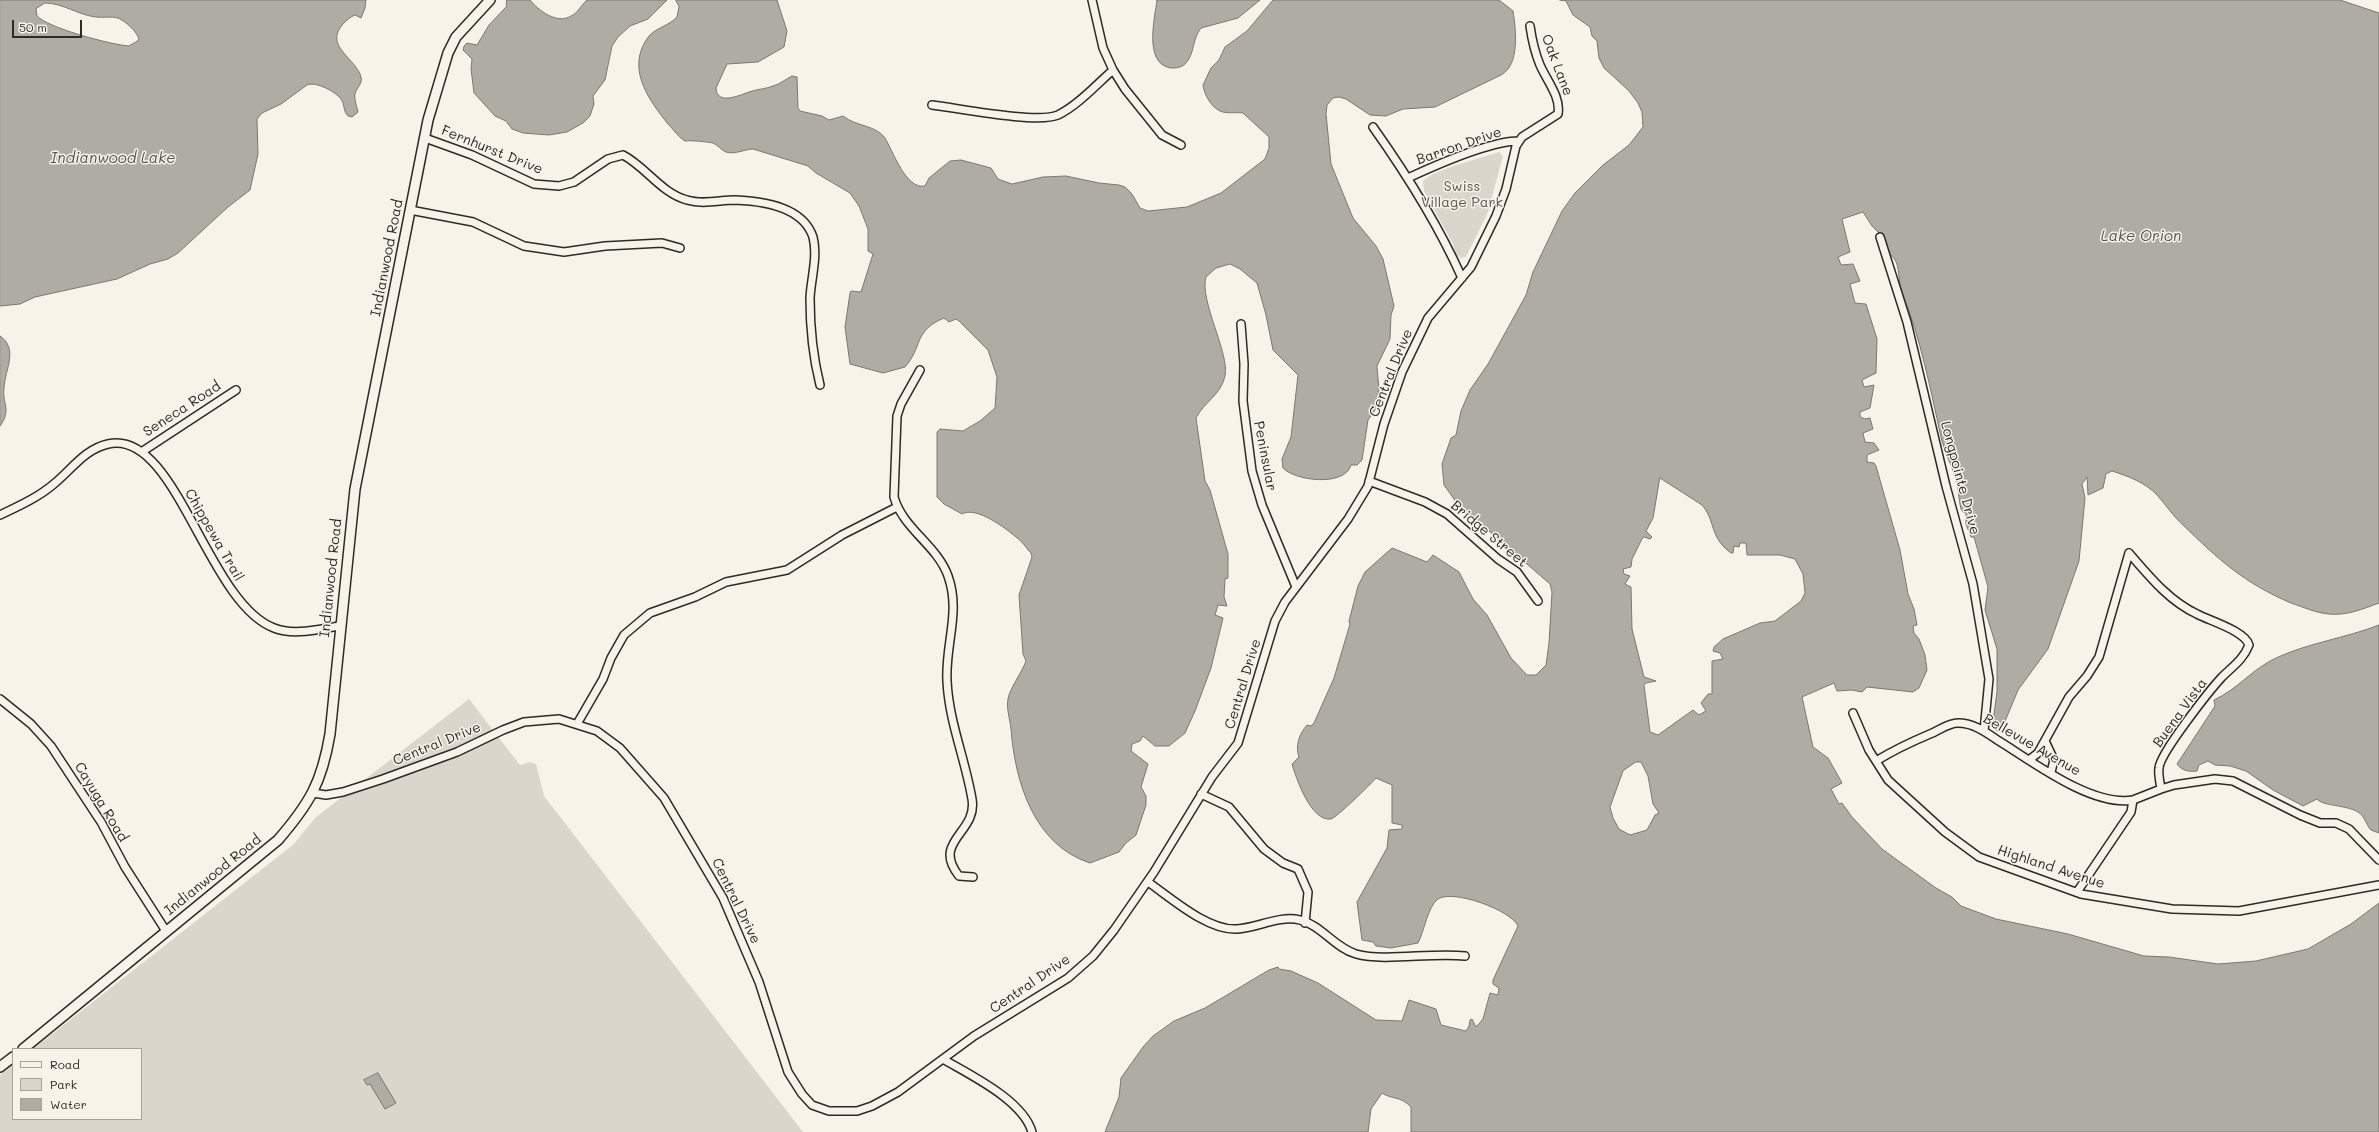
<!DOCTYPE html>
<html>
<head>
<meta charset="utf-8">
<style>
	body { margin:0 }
	#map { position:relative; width:2379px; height:1132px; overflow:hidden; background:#f7f3e8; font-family:Mali,sans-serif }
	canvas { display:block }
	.legend { position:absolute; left:12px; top:1048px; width:130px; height:72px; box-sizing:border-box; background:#f7f3e8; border:1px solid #a5a39c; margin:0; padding:5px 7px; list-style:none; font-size:12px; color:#2b2b2b }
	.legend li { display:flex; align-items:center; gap:8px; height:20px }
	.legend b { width:20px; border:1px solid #a5a39c }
	.scale { position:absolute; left:12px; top:20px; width:70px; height:18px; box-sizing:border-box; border:2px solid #2b2b2b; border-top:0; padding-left:5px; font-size:12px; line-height:14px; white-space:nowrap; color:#2b2b2b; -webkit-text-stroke:3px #f7f3e8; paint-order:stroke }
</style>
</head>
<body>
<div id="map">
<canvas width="2379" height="1132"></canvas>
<ul class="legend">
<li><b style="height:5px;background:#f7f3e8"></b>Road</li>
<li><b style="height:11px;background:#dad6cc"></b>Park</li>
<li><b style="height:11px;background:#afaca4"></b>Water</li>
</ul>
<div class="scale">50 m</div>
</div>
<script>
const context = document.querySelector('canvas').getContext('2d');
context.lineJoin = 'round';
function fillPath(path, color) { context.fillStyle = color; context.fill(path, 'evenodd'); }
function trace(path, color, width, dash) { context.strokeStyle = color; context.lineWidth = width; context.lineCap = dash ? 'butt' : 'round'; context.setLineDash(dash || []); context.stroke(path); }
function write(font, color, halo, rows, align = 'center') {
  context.font = font + ' Mali,sans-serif'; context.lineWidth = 3; context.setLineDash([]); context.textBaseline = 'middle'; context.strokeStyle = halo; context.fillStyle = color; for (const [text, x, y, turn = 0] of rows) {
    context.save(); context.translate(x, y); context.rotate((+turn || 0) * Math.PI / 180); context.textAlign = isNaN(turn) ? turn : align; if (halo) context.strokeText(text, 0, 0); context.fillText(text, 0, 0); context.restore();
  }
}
const green = new Path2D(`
	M1499 152 1503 156 1488 212 1466 257 1461 258 1455 254 1453 244 1424 191 1423 182C1428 171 1485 157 1499 152Z
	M469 699 520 765 530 762 536 764 544 796 803 1132H0V1075L13 1064V1119H141V1049H33L294 844 315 818Z`);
const water = new Path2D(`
	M0 0H366L365 8 361 18 355 15C350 17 347 20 343 24 323 46 357 59 361 77 363 84 356 88 355 94 354 99 357 107 358 112L352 117 348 116C343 111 345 105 341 99 336 92 316 81 307 85L281 104 262 113 257 119 258 154 250 190 228 207 178 253 168 259 150 264 117 279 35 297 20 304 0 306ZM45 3C63 3 78 15 96 17 103 18 111 16 118 18 125 21 138 32 139 40L129 46 121 45C103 42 49 28 37 16L36 9Z
	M507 0H530C538 10 557 25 571 16 578 13 581 5 587 0H667L648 19 630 26 618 37 612 46 605 80 593 96 594 104 590 116 583 123 567 132 549 135 523 133 512 129 506 121 495 116 474 93 471 69 472 59 463 50 464 46 467 43 477 45 489 25 506 7Z
	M676 0H777L787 31 784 47 758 62 727 64 716 88C717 106 740 95 749 92 757 89 766 89 773 86 780 84 786 79 792 76L797 77 798 108 800 111 822 116 829 120 843 116C857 127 876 125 885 138 893 151 906 190 925 186L929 178 950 161 961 160 991 168 998 179 1012 184 1043 177 1066 176 1099 183 1119 185 1125 187 1132 194 1140 208 1148 211 1187 207 1221 193 1265 159 1269 148V137L1243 113C1236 112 1226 114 1220 111 1211 107 1204 94 1203 85L1211 68 1219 60 1225 47 1247 31 1273 0H1499L1513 11C1516 30 1520 65 1501 75L1435 107 1403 109 1386 116 1370 115 1346 99 1339 97 1333 98 1327 105 1326 114 1331 164 1353 218 1376 246 1383 259 1394 306 1391 315 1390 339 1377 366 1379 390 1375 410 1368 420 1362 460 1357 465H1351C1345 487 1295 481 1283 468L1282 459 1291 437 1298 375 1273 350 1266 315 1257 283 1240 269 1230 264 1216 268 1206 277C1199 300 1230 354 1225 376 1221 395 1204 402 1196 418L1205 481 1210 490 1228 554V578L1225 579 1224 597 1227 606 1218 605 1215 615 1223 618 1211 668 1195 711 1185 733 1169 746H1155L1143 736 1140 741 1132 744 1131 751 1148 764 1141 787 1146 796V805L1136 835 1126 843 1119 852 1090 863C1034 845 1015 782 1011 729 1010 719 1006 708 1008 699 1009 690 1022 672 1026 661L1023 654 1019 595 1032 557 1031 553C1026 548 1022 541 1016 537 1004 527 976 506 962 514L944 504 937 497V432L940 429 963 431 980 421 995 408 997 377 988 350 959 321 956 319 949 322 944 318C913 331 923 347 905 367L883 373 850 364 845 327 850 293 851 291 861 292 873 254 868 251V229L859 206 850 193 816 173 808 166 753 149C745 149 735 155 726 152 721 150 718 145 713 143 709 142 690 140 685 141 678 137 674 130 668 124 648 99 625 67 649 36 656 28 670 25 677 17L679 7Z
	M1157 0H1260L1238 18 1201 28C1192 39 1195 54 1185 64 1181 68 1176 68 1171 68 1143 64 1155 17 1157 0Z
	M1560 0H2340L2379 13V603C2363 609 2346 616 2329 614 2316 613 2303 607 2291 603 2244 583 2219 560 2183 525 2173 516 2166 505 2157 495 2146 483 2128 476 2112 471L2106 474 2103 488 2088 495 2087 477 2082 484 2085 498 2079 561 2048 649 2018 690 2001 731H1997L1993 721 1997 692V649L1985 610 1988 587 1974 537H1971L1966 524V513L1963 512 1961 509C1958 497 1959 486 1955 476 1951 464 1944 451 1941 437 1930 387 1921 340 1902 292 1897 281 1902 259 1888 254L1884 238 1872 226 1863 212 1842 219 1850 252 1838 257 1841 265 1853 264 1860 281 1850 284 1855 303 1866 304 1877 339 1876 373 1862 380 1864 387 1874 385 1870 408 1860 412V417L1865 419 1870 418 1873 429 1863 433 1865 442 1874 443 1879 450 1867 455V462L1874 463 1876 466 1900 550 1908 594 1914 609 1917 625 1913 626 1914 633 1919 639 1925 655 1927 670 1919 688 1913 692 1867 687 1862 692 1852 690 1837 691 1834 683 1802 697 1813 747 1828 758 1841 781 1842 783 1831 789 1839 804 1842 803 1852 817 1882 849 1936 888 1952 897 1961 906 1996 919 2068 934 2144 956 2169 957 2218 964 2256 961 2308 949 2351 924 2379 903V1132H1411V1107C1401 1096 1390 1099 1382 1093L1371 1109 1368 1132H1105L1119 1097 1121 1078 1143 1047 1153 1036 1174 1021 1205 1008 1269 970 1278 967 1279 969 1291 971 1318 983 1376 1020 1402 1021 1409 1000 1436 1009 1441 1025 1466 1031 1469 1026 1470 1020 1472 1019 1476 1027 1483 1019 1490 993 1498 995 1499 988 1493 984V980L1518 926C1511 910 1453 889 1438 899 1428 906 1424 932 1418 943L1391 948 1376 946 1373 942 1362 940 1357 902 1387 848 1389 830 1402 829V825L1392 823V785L1376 778C1371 784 1336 818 1331 819 1311 822 1296 778 1292 764L1299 757C1295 746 1299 734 1307 725L1311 726 1314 723 1334 678 1350 624 1349 621 1358 586 1365 572 1392 548 1427 562 1433 555 1459 572 1473 599 1487 615 1511 658 1527 675H1536L1546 665 1549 643 1552 592 1550 584 1482 525 1464 513 1444 485 1442 464 1451 438 1456 435 1461 411 1470 390 1488 364 1526 295 1533 272 1562 211 1575 193 1603 165 1629 145 1643 127 1642 112 1638 103 1629 91 1604 68 1599 58 1597 41 1592 36 1590 27 1573 15 1566 1ZM1660 478 1702 505C1716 521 1709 537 1731 553H1733L1734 546 1739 547 1740 543H1746L1747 555H1780L1795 559 1803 574 1805 593 1801 601 1775 621 1760 623 1723 639 1714 647 1713 651 1720 653 1723 659 1712 661V694H1708L1701 703 1706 711 1699 715 1693 710 1658 735 1650 732 1644 685 1646 683 1656 681 1644 677 1632 629 1631 587 1625 584 1630 576 1624 574 1623 569 1631 567 1632 559 1642 539 1644 537 1650 539 1652 537 1646 531 1653 518ZM1636 762H1641L1648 776 1653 804 1659 813 1655 815 1647 830 1630 835 1619 829 1613 818 1610 807 1623 771Z
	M0 336C19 349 5 369 4 388 2 404 12 410 0 426Z
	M2379 625V833L2371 830C2366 825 2365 816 2358 812 2347 805 2322 806 2317 799L2303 806 2273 790 2246 771 2230 766 2215 765 2208 761 2199 765 2197 771C2189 772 2182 771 2177 764L2215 706 2214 700C2238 689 2252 669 2276 658 2308 643 2346 638 2379 625Z
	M378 1073 396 1103 385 1109 370 1084 367 1085 364 1080Z`);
const minor = new Path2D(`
	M1092 0 1103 48 1113 70 1125 89 1162 135 1181 145
	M932 105C958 108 1037 124 1058 115 1078 105 1096 85 1113 70
	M1373 127C1407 175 1438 224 1462 278
	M425 138 472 155 534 184 559 186 574 182 608 159 623 155C646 167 661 193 687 200 703 205 720 200 735 200 763 201 803 207 813 237 818 257 811 278 810 298 810 327 813 357 820 385
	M1408 178C1436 165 1489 141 1519 141
	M410 210 473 222 524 246 564 252 605 246 662 243 680 248
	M1880 237 1907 322 1946 486 1973 584 1989 679 1984 731
	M1241 324 1244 364 1243 401 1252 471 1262 505 1296 587
	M920 370 901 404 897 416 894 497C903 529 937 545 948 576 961 612 945 644 947 681 949 722 965 758 972 799 978 833 931 841 959 876L973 877
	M143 451 236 390
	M1369 481 1425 502 1447 514 1498 559 1517 572 1538 601
	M0 515C19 506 39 497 55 483 72 469 85 449 108 444 176 428 207 603 274 628 294 636 319 629 340 626
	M0 699 31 724 51 746 101 822 125 867 166 931
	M1853 713 1869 750 1888 780 1945 832 1979 857 2081 894 2172 909 2239 911 2379 885
	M577 724 603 679 611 658 624 635 650 613 695 597 726 582 787 570 842 535 897 507
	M2045 741 2054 760 2051 772
	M2029 760 2038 753 2069 697 2087 676 2099 657 2129 553
	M1876 761C1894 750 1911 742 1930 734 1940 730 1948 723 1958 723 1974 723 1987 733 1999 741 2033 762 2092 807 2133 800
	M2161 789 2174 785 2215 779 2233 781 2300 815 2320 823H2336L2349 829 2379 860
	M313 793 326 795 343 792 383 779 457 752 503 730 524 722 559 719 597 731 620 748 664 798 723 898 759 982 788 1072 802 1094 812 1105 829 1111H857L872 1106 898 1092 974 1036 1068 978 1093 956 1114 930 1154 872 1212 777 1238 743 1275 621 1285 602 1348 519 1368 486 1384 424 1402 372 1428 318 1471 267 1496 216 1506 189 1516 146 1522 137 1558 114C1561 97 1547 81 1540 65 1535 53 1532 40 1530 26
	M1201 794 1229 807 1264 849 1283 863 1298 869 1308 892 1305 923
	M1148 882C1171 898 1208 931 1237 929 1257 928 1279 915 1300 920 1321 925 1335 948 1356 954 1386 962 1431 952 1465 956
	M2077 892 2131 812 2133 800 2161 789C2160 782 2158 774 2159 768 2160 753 2210 690 2222 677 2233 666 2243 660 2249 645 2245 631 2210 621 2197 614 2169 601 2149 576 2129 553
	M943 1059C970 1075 1023 1100 1032 1132`);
const tertiary = new Path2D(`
	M23 1049 278 840C310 803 322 782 330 734L355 489 428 120 448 53 456 37 490 0
	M0 1067 13 1057`);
const streetNames = [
	["Oak Lane",1557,65,69],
	["Barron Drive",1459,146,-19],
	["Fernhurst Drive",492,150,22],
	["Indianwood Road",387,258,-79],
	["Central Drive",1391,373,-68],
	["Seneca Road",182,409,-33],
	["Peninsular",1265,456,79],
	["Longpointe Drive",1960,478,75],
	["Bridge Street",1489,534,40],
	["Chippewa Trail",214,535,60],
	["Indianwood Road",331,578,-84],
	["Central Drive",1243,684,-73],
	["Buena Vista",2180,713,-54],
	["Central Drive",437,744,-22],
	["Bellevue Avenue",2032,745,30],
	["Cayuga Road",101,802,59],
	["Highland Avenue",2051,867,18],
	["Indianwood Road",213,875,-39],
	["Central Drive",736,901,64],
	["Central Drive",1030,984,-34]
];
const parkNames = [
	["Swiss",1462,187],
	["Village Park",1462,203]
];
const waterNames = [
	["Indianwood Lake",113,158],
	["Lake Orion",2141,236]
];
fillPath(green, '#dad6cc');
fillPath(water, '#afaca4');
trace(water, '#7a7874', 1);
trace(minor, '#2b2b2b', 10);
trace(tertiary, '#2b2b2b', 12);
trace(minor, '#f7f3e8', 7);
trace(tertiary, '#f7f3e8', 9);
write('14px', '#2b2b2b', '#f7f3e8', streetNames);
write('14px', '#575653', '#f7f3e8', parkNames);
write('italic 15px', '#53524f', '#f7f3e8', waterNames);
</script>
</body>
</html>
